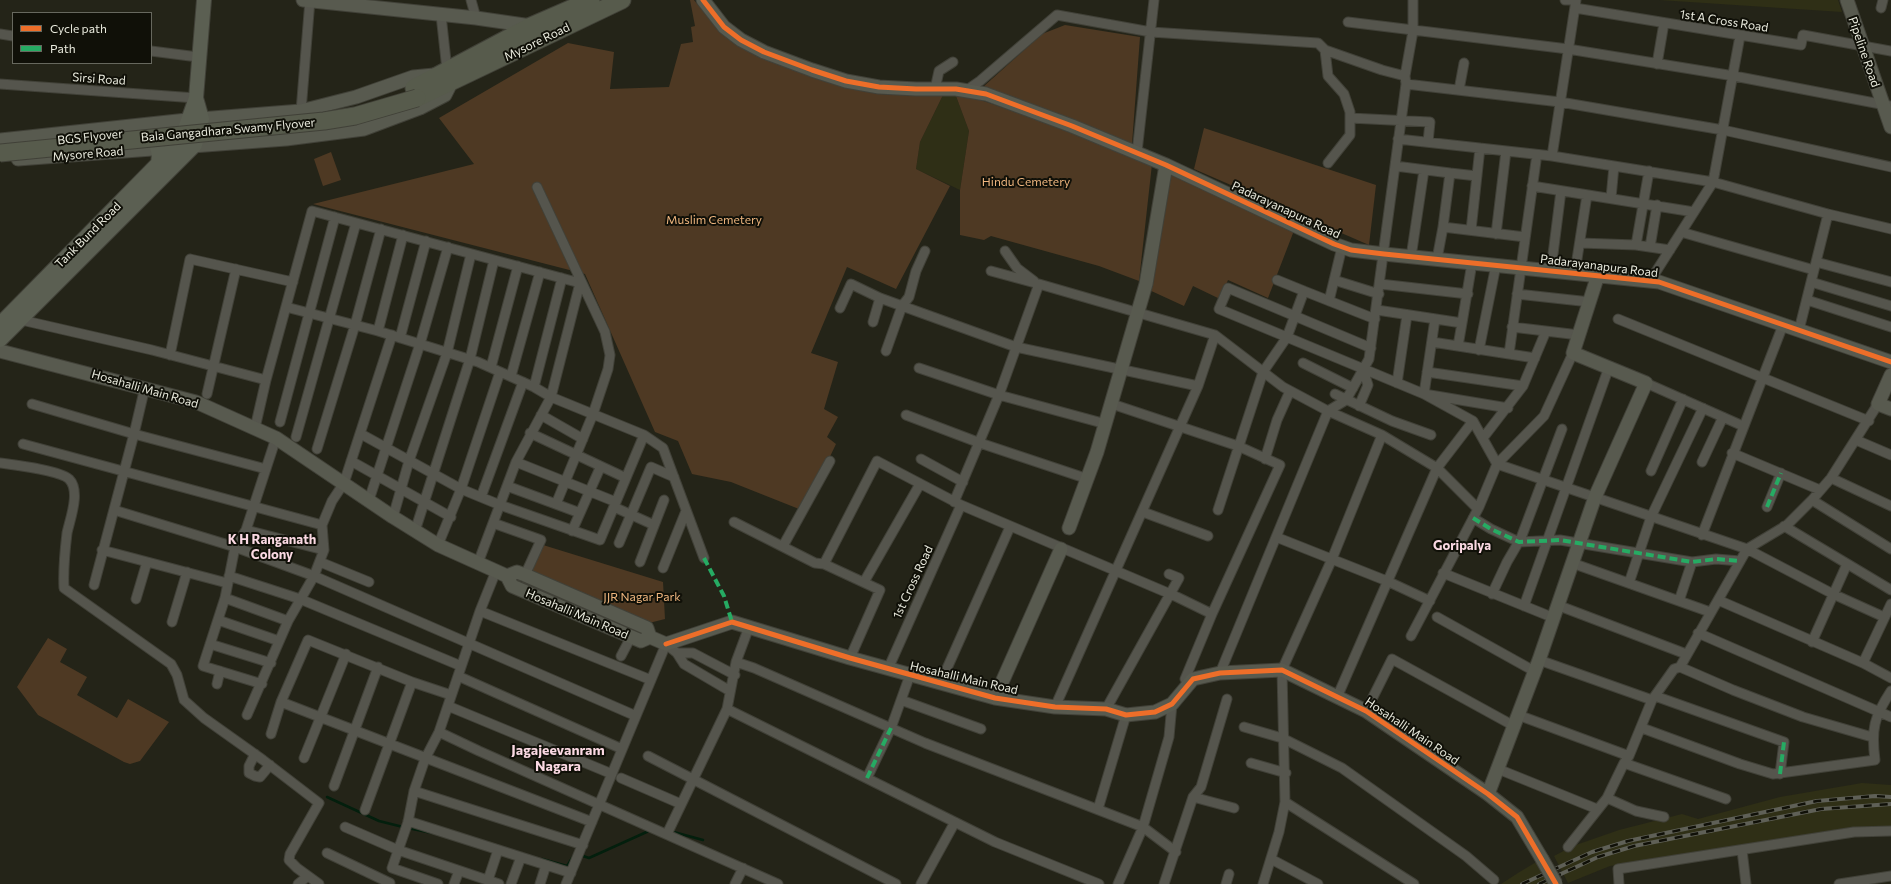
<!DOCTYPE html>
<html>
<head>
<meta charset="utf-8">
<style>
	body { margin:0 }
	#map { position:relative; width:1891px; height:884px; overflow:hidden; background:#242418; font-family:Commissioner,sans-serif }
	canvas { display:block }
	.legend { position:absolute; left:12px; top:12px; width:140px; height:52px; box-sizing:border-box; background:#101008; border:1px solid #67685e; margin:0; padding:5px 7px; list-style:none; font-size:12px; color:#eaebde }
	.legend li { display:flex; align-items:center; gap:8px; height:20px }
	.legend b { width:20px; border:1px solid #67685e }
</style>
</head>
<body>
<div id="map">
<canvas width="1891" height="884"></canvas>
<ul class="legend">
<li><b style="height:5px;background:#ee6e29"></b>Cycle path</li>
<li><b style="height:5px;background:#26ab63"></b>Path</li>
</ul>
</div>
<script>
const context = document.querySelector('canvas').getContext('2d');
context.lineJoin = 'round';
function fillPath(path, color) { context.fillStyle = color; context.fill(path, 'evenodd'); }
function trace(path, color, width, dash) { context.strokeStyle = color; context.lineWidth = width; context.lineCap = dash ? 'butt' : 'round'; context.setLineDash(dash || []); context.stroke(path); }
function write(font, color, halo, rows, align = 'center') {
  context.font = font + ' Commissioner,sans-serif'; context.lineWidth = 4; context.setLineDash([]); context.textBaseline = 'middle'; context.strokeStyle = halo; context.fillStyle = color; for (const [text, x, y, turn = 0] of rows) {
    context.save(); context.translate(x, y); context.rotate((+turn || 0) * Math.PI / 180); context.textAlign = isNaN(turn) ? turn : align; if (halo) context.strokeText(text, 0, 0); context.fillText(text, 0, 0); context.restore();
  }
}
const built = new Path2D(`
	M1659 0H1838L1842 12Z
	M943 95 956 96 969 131 960 190 916 169 920 142Z
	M1862 783 1891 785V828L1854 827 1610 866 1568 883 1554 856 1573 846 1619 830 1682 814 1698 819 1780 797Z
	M1538 861 1551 884H1501L1518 873Z`);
const green = new Path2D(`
	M690 0H694L718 29 775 61 878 94 943 95 920 142 916 169 950 186 896 289 847 267 811 353 838 362 824 409 838 417 827 437 836 444 804 511 731 482 692 474 678 441 655 432 585 274 313 204 474 164 439 118 568 43 614 52 610 89 669 87 681 44 693 42 691 27 695 26Z
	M1065 25 1140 37 1132 144 983 87 1042 34Z
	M956 96H969L1036 119 1152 164 1139 281 1099 266 991 236 984 240 960 235V190L969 131Z
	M1204 128 1376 185 1369 245 1194 169Z
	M331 152 341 180 323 186 314 159Z
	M1168 172 1295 228 1268 298 1228 280 1220 299 1193 286 1184 306 1147 289Z
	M543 545 663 582 665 619 649 623 529 574Z
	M48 638 67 649 60 662 87 677 77 695 117 718 128 699 169 722 140 761 130 764 124 762 38 715 17 687Z`);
const stream = new Path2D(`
	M327 797 379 821 403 827
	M408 828 432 833
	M670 831 703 840
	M580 855 589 858 651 830
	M542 859 567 866 574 855`);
const street = new Path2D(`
	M471 0 476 18
	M1565 0H1576
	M1575 8 1801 45 1803 35 1891 51
	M1881 8 1883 0
	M441 15 447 70
	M1348 22 1568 49 1734 76 1891 106
	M0 34 13 36
	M1325 50 1328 76 1344 94 1350 112V135L1328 163
	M151 51 198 57
	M1657 64 1664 23
	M0 84 196 98
	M1406 84 1560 102 1723 130 1891 167
	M935 89 939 71 953 62
	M967 90 980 81 1057 15 1151 32 1318 43 1325 50 1382 70 1405 76
	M1459 90 1464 63
	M301 111 310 0
	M1350 118 1430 122 1428 142
	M1398 139 1552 156 1713 182 1828 214 1891 229
	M1137 152 1154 0
	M1552 156 1576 0
	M1395 166 1450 173 1443 227 1525 237
	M1450 173 1477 176
	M1532 186 1694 212
	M537 187 605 332 610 355 608 369 593 414 556 504
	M1611 198 1614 166
	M1471 230 1480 148
	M1681 232 1814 270
	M1496 234 1506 151
	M1580 243 1636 245 1670 250
	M1636 245 1649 171
	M1650 247 1657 205
	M1005 251 1017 268 1034 281
	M1411 257 1424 170
	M1437 259 1443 227
	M1816 262 1891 282
	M1551 270 1561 191
	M991 271 1039 284
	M1575 272 1587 195
	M1277 280 1304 291
	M1334 280 1379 294
	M1650 281 1713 182 1740 36
	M1811 282 1891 306
	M1380 284 1468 294
	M1517 294 1590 302
	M1807 300 1891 327
	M1329 301 1342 247
	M286 307 378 331 478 362 534 387 551 397 644 435 663 448 704 558
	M840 308 851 284 880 298 1016 347 1198 386
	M1377 310 1462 323 1472 263
	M17 319 152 350 266 380
	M1435 319 1424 394 1508 408
	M1618 319 1869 421
	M873 322 880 298
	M1512 327 1579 335
	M1799 330 1828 214
	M378 331 403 235
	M1215 335 1283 387 1328 411 1382 435 1437 468 1478 509
	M400 338 426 241
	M1432 342 1535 358
	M1458 346 1462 323
	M1371 348 1228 288 1219 309 1424 394 1473 421 1497 464 1747 549 1833 594 1884 617
	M1479 350 1496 265
	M886 351 902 306 909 297 916 271 925 251
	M1509 354 1536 161
	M170 355 190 259 293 282
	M1303 363 1353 388
	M491 367 518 266
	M919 368 999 395 1106 424
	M1427 372 1523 386
	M511 376 540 272
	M1397 383 1407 315
	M1646 383 1743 426
	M534 387 562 278
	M207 394 236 269
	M1335 394 1392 421 1431 435
	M32 404 134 434 266 469
	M1112 404 1238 446 1280 465 1212 614
	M1359 406 1368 385 1363 370
	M541 415 583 439
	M906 415 980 443 1088 479
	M280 422 335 217
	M255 428 266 380 312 211 580 283 551 397 516 462 478 563
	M530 433 626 478
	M361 434 461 489 500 505 600 540 644 435
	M296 437 356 223
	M1483 438 1523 386 1546 331
	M1856 440 1891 455
	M23 444 322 525
	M317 449 355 325 381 229
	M1732 453 1820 490
	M921 459 963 482
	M1265 459 1277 420 1290 391
	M351 461 451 517
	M516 462 616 502
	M1702 462 1723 417
	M0 463C14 465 59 470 69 479 81 491 70 519 67 533 65 550 63 571 64 588L171 664 177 675 184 700 204 718 263 760 319 803 290 854 289 860 297 868 319 884
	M1651 471 1683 399
	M1831 478 1891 506
	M507 486 580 513
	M481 497 523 382
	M369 500 420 344 448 247
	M1812 500 1891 549
	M954 502 999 395 1039 284 1215 335 1198 386 1055 707
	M614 507 654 525
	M1767 507 1781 473
	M114 510 235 547 314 576 636 716
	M1218 510 1263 372 1287 337 1304 291 1375 319
	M1143 512 1208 536
	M393 517 409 461 447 353 471 254
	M1473 518 1491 529 1519 542 1560 540 1692 562 1716 559 1740 561
	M734 522 815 563 824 564 880 590 850 658
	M493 523 541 540 525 575
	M1784 526 1891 590
	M246 530 324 550
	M415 531 470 359 494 260
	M572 531 600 468
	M1702 535 1783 325
	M1276 537 1387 581 1430 601
	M619 543 651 467 674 477
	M438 545 461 489 500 372
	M783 546 830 461
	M102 550 227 583
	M320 562 369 582
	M640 562 664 500
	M1572 563 1710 612
	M824 564 877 461 961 505 1175 596 1212 614 1185 679H1193
	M663 568 686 511
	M1443 573 1554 618
	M229 576 300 599 461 666
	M864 582 920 484
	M1629 583 1651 517 1703 408
	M94 585 134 434 145 387
	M1492 594 1507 562 1521 538 1562 429
	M225 598 288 621
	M136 599 147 562
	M1718 600 1863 663 1891 678
	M1679 601 1692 562
	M1557 605 1686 654
	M1524 606 1609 367
	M480 611 651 680
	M1437 617 1534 671
	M218 620 279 641
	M172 622 187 572
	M1698 633 1891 717
	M1411 636 1479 507 1497 464 1544 416 1573 353
	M1812 642 1847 564
	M210 644 271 663
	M677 653H693L735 675
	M621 656 631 637
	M1539 660 1652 700
	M736 662 749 627
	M1863 663 1891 604
	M1680 667 1733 690 1803 717 1872 737
	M888 669 961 505
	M1220 673 1328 411 1346 400 1369 359 1406 84 1405 76 1413 31V0
	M458 676 622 749
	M217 684 220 671
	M262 684 203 666 225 598 235 547 246 530 276 438
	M940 684 1010 527
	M1338 695 1437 468 1473 421
	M1655 696 1784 742 1780 774
	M901 700 981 729
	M281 702 592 822
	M448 706 612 774
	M727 709 995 842 1099 884
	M1106 709 1179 578 1169 574
	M1366 711 1392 659 1514 726
	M247 715 288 621 314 576 324 550 322 525 332 501 344 483 392 335
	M1518 715 1629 756
	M1244 727 1282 738 1342 768 1466 856 1494 880
	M1642 728 1740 764 1773 774 1875 760C1871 729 1874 717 1891 691
	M439 732 479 751 778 884
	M271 734 281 702 308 640 412 682 451 695
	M255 754 249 766V773L255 776 260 777 270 765
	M648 756 896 884
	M304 758 346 654
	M1251 763 1286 773
	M1624 763 1726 799
	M1498 769 1597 809
	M621 778 681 804
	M867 778 891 728 910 675
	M334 786 378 667
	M414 791 583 845
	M1193 797 1234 808
	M1607 798 1636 811 1664 817
	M1285 802 1414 884
	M1098 809 1126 715
	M365 810 412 682
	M408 821 571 873
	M345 827 398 850 499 884
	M667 834 727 709 736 662 754 668 925 743 1143 827 1176 852
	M1568 847 1607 798 1624 763 1629 756 1652 700 1674 669 1680 667 1747 549 1787 525 1812 500 1831 478 1878 404
	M1742 850 1746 884
	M327 853 390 883
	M1271 859 1318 884
	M488 880 498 850
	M298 884 308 876
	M438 884 392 868 408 822 414 791 425 759 439 732 480 611 496 571
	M454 884 459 871
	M511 884 521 857
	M540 884 546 865
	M566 884 666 644 677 653 684 664 730 691
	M735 884 743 868
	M921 884 955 822
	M1118 884 1143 827 1169 737 1172 704
	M1164 884 1193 797 1201 787 1227 699
	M1226 884 1229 874
	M1263 884 1279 832 1285 802 1282 670 1332 559 1382 435
	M1619 884 1618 869 1854 832 1891 831
	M1839 884 1891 876`);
const secondary = new Path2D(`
	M303 0 476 18 531 26
	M703 0 724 27 741 40 764 52 812 70 846 81 879 87 916 89H956L986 94 1072 126 1166 165 1334 244 1351 250 1384 254 1659 282 1891 362
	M1847 0 1891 127
	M0 140 187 120 301 111 356 97 413 77 434 75
	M18 159 286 139 364 129 420 108 445 95 451 83
	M0 351 196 402 276 438 393 517 438 545 507 576 512 586 641 641 650 637 666 644 732 622 850 658 995 698 1055 707 1106 709 1126 715 1155 712 1172 704 1193 679 1220 673 1282 670 1366 711 1488 794 1517 817 1542 859
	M1891 375 1878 404 1891 409
	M1069 528 1097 452 1146 284 1166 165
	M507 576 517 572 525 575 647 628 650 637
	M995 698 1061 549
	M1488 794 1539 660 1595 497 1646 383 1573 353 1598 275`);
const primary = new Path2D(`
	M157 147 159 154 158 164
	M0 324 181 140 196 98 204 0
	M0 340 195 145 202 119 196 98`);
const highway = new Path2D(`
	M414 88 531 26 591 0
	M417 98 622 0`);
const rail = new Path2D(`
	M1522 884 1592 852 1628 841 1817 801 1875 796 1891 797
	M1539 884 1598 857 1634 846 1821 809 1891 804`);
const secondaryBridge = new Path2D(`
	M1542 859 1556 884`);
const highwayBridge = new Path2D(`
	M0 153 324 121 355 116 417 98`);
const quiet = new Path2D(`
	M1767 507 1781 473
	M1473 518 1491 529 1519 542 1560 540 1692 562 1716 559 1740 561
	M704 558 724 596 732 622
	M1780 774 1784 742
	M867 778 891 728`);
const cycleway = new Path2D(`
	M703 0 724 27 741 40 764 52 812 70 846 81 879 87 916 89H956L986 94 1072 126 1166 165 1334 244 1351 250 1384 254 1659 282 1891 362
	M666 644 732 622 850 658 995 698 1055 707 1106 709 1126 715 1155 712 1172 704 1193 679 1220 673 1282 670 1366 711 1488 794 1517 817 1556 884`);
const streetNames = [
	["1st A Cross Road",1724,21,9],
	["Mysore Road",537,42,-26],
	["Pipeline Road",1864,52,71],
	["Sirsi Road",99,79,4],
	["Bala Gangadhara Swamy Flyover",228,130,-5],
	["BGS Flyover",90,137,-6],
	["Mysore Road",88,154,-5],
	["Padarayanapura Road",1286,210,25],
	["Tank Bund Road",88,235,-45],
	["Padarayanapura Road",1599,266,7],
	["Hosahalli Main Road",145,389,16],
	["1st Cross Road",913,582,-65],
	["Hosahalli Main Road",577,614,23],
	["Hosahalli Main Road",964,678,13],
	["Hosahalli Main Road",1412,731,34]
];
const parkNames = [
	["Hindu Cemetery",1026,182],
	["Muslim Cemetery",714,220],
	["JJR Nagar Park",642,597]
];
const neighbourhoodNames = [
	["K H Ranganath",272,540],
	["Colony",272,555],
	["Goripalya",1462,546]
];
const quarterNames = [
	["Jagajeevanram",558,750],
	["Nagara",558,766]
];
fillPath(built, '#2f2f16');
fillPath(green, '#4e3923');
trace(stream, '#031f0d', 2.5);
trace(street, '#414138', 11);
trace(secondary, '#414138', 15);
trace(primary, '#414138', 16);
trace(highway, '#414138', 19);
trace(street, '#55554d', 9);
trace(secondary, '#585a4f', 13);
trace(primary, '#5b5f52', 14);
trace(highway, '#575b4c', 17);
trace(rail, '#5f6057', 4);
trace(rail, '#101008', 2.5, [8]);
trace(secondaryBridge, '#414138', 15, []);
trace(highwayBridge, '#414138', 19, []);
trace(secondaryBridge, '#585a4f', 13);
trace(highwayBridge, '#575b4c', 17);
trace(quiet, '#26ab63', 4, [8, 4]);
trace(cycleway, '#ee6e29', 5);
write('12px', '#eaebde', '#101008', streetNames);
write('12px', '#efb67f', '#101008', parkNames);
write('bold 13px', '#fbd9e3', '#101008', neighbourhoodNames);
write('bold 14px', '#fbd9e3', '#101008', quarterNames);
</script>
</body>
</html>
